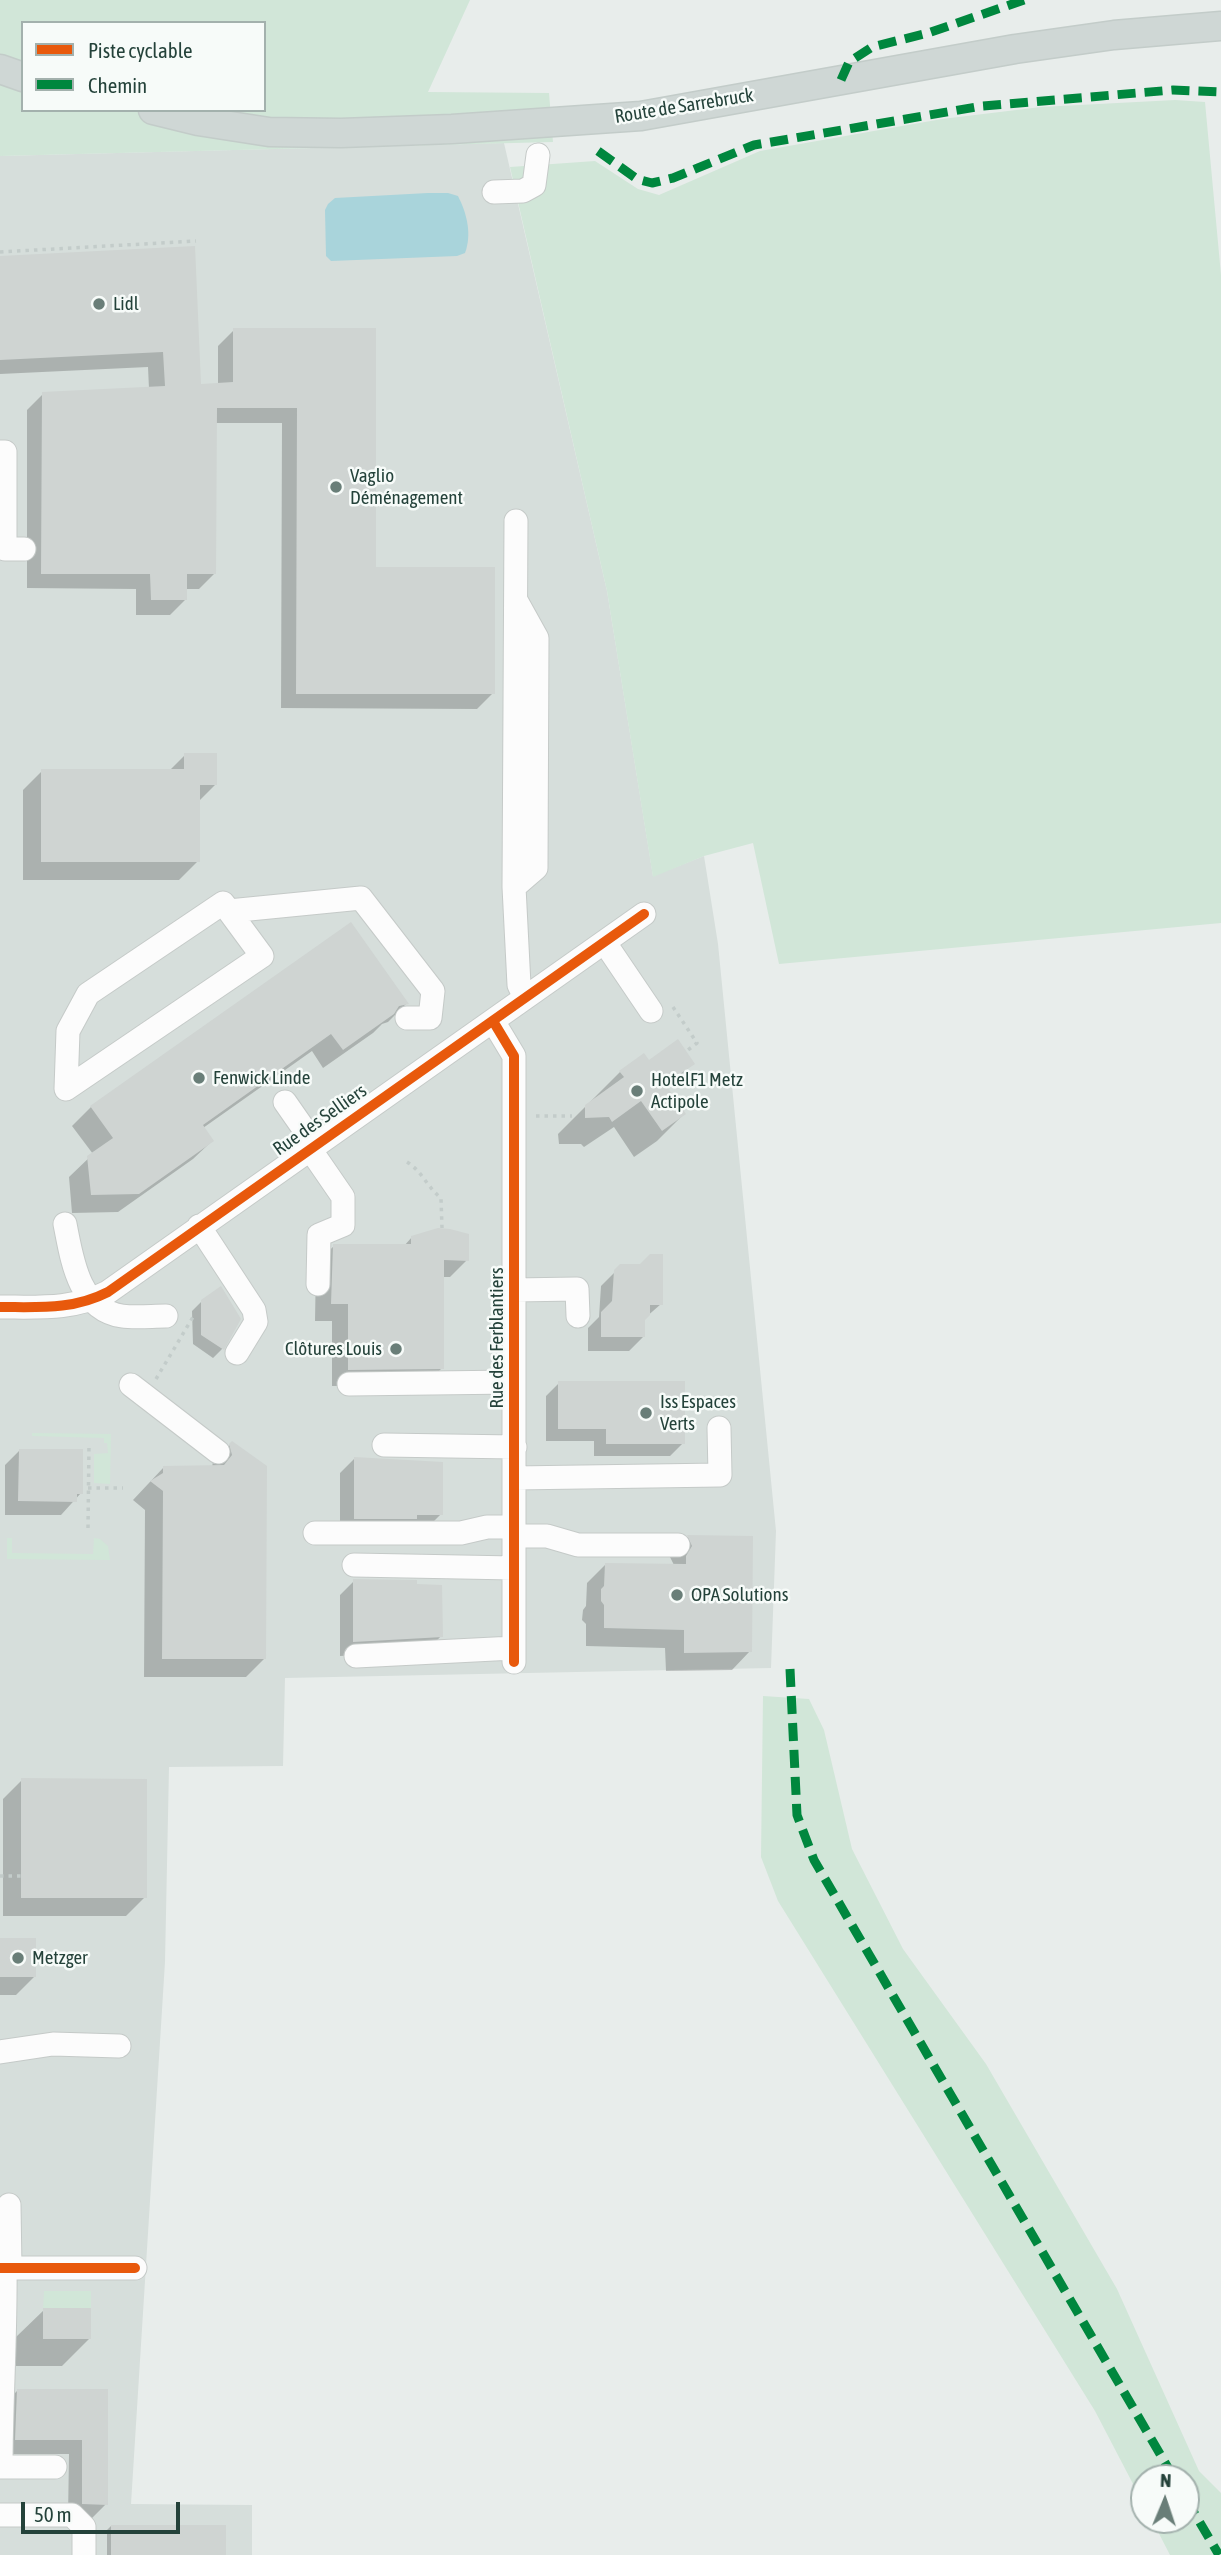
<!DOCTYPE html>
<html>
<head>
<meta charset="utf-8">
<style>
	body { margin:0 }
	#map { position:relative; width:1221px; height:2555px; overflow:hidden; background:#e8edeb; font-family:"Asap Condensed",sans-serif }
	canvas { display:block }
	.legend { position:absolute; left:21px; top:21px; width:245px; height:91px; box-sizing:border-box; background:#f7fbf9; border:2px solid #a3b1ad; margin:0; padding:9px 12px; list-style:none; font-size:21px; color:#24423a }
	.legend li { display:flex; align-items:center; gap:14px; height:35px }
	.legend b { width:35px; border:2px solid #a3b1ad }
	.north { position:absolute; left:1130px; top:2464px; width:70px; height:70px; box-sizing:border-box; background:#f7fbf9; border:2px solid #a3b1ad; border-radius:50%; rotate:2deg; font-size:19px; font-weight:700; line-height:28px; text-align:center; color:#24423a }
	.north::after { content:''; display:block; margin:auto; width:24px; height:32px; background:#697e78; clip-path:polygon(50% 0,100% 100%,50% 72%,0 100%) }
	.scale { position:absolute; left:21px; top:2502px; width:159px; height:32px; box-sizing:border-box; border:4px solid #24423a; border-top:0; padding-left:9px; font-size:21px; line-height:24px; white-space:nowrap; color:#24423a; -webkit-text-stroke:5px #f7fbf9; paint-order:stroke }
</style>
</head>
<body>
<div id="map">
<canvas width="1221" height="2555"></canvas>
<ul class="legend">
<li><b style="height:9px;background:#e8590c"></b>Piste cyclable</li>
<li><b style="height:9px;background:#00873e"></b>Chemin</li>
</ul>
<div class="north">N</div>
<div class="scale">50 m</div>
</div>
<script>
const context = document.querySelector('canvas').getContext('2d');
context.lineJoin = 'round';
function fillPath(path, color) { context.fillStyle = color; context.fill(path, 'evenodd'); }
function trace(path, color, width, dash) { context.strokeStyle = color; context.lineWidth = width; context.lineCap = dash ? 'butt' : 'round'; context.setLineDash(dash || []); context.stroke(path); }
function write(font, color, halo, rows, align = 'center') {
  context.font = font + ' "Asap Condensed",sans-serif'; context.lineWidth = 5; context.setLineDash([]); context.textBaseline = 'middle'; context.strokeStyle = halo; context.fillStyle = color; for (const [text, x, y, turn = 0] of rows) {
    context.save(); context.translate(x, y); context.rotate((+turn || 0) * Math.PI / 180); context.textAlign = isNaN(turn) ? turn : align; if (halo) context.strokeText(text, 0, 0); context.fillText(text, 0, 0); context.restore();
  }
}
const built = new Path2D(`
	M504 143 607 591 653 876 704 856 718 944 776 1531 771 1668 285 1678 283 1766 169 1767 165 1962 131 2504 252 2505V2555H0V156Z`);
const green = new Path2D(`
	M0 0H470L428 92 549 93 553 142 0 156ZM23 23H264V110H23Z
	M1175 100 1205 102 1221 275V923L779 964 753 843 704 856 653 877 607 591 510 167 595 161 638 189 659 195 760 151 942 119 1041 107Z
	M32 1433 111 1434 110 1484 94 1483V1454L108 1453 107 1443H104V1438L32 1436Z
	M7 1538H12V1553L93 1554 94 1538 100 1539 108 1546 110 1560 7 1559Z
	M763 1696 809 1699 824 1730 852 1849 903 1949 986 2064 1117 2289 1199 2471 1221 2493V2555H1170L1152 2520H1186V2478H1144V2505L1095 2411 778 1901 761 1857Z
	M44 2291H91V2308H43Z`);
const water = new Path2D(`
	M428 193H448L458 196C467 214 472 234 465 253L457 256 331 261 326 256 325 210 328 204 335 198Z`);
const shadow = new Path2D(`
	M193 248 200 386 218 385V346L234 330H375L374 569 493 693 477 709 281 708 282 423H215V573L199 589H186V599L170 615H136V589L27 588V410L43 394 149 389 148 367 0 374V258Z
	M185 755 215 785 198 802V861L179 880H23V790L42 771H169Z
	M407 1003 388 1022 382 1024 373 1033 323 1068 312 1051 203 1128 212 1141 193 1159 118 1212 72 1213 69 1177 93 1154 72 1126 91 1107Z
	M649 1062 692 1064 667 1089 684 1114 657 1141 634 1157 614 1127 584 1147 581 1144H559L558 1134 620 1072Z
	M412 1237 467 1260 450 1277H442V1368L425 1385 332 1386V1321H315L316 1263 334 1246H404Z
	M621 1266 661 1304 645 1318 643 1337 629 1351H588V1328L599 1317 601 1286Z
	M202 1301 240 1319 222 1349 213 1358 193 1344 192 1311Z
	M559 1383 683 1443 670 1456H594V1441H546V1396Z
	M232 1443 265 1658 246 1677H144L145 1510 133 1500 164 1467H212L213 1462Z
	M19 1451 81 1493 61 1515H5V1465Z
	M354 1459 441 1514 427 1528 340 1532V1473Z
	M688 1537 750 1651 732 1670 666 1671 665 1648 586 1646V1624L582 1620 583 1610 586 1606 587 1583 605 1565H674L669 1555Z
	M354 1581 441 1636 427 1651 340 1656V1595Z
	M22 1780 145 1897 126 1916H3V1799Z
	M0 1940 34 1977 16 1995H0Z
	M44 2310 89 2339 62 2366H16V2337Z
	M17 2391H106V2504L92 2518H68L69 2454H2L3 2405Z
	M111 2526 224 2555H107V2530Z`);
const building = new Path2D(`
	M195 246 201 384 233 382V328H376V567H495V694H296L297 408H217L216 574H187V600H151L150 574H41L42 392 165 386 163 352 0 360V256Z
	M184 753H217V785H200V862H41V769H184Z
	M351 922 409 1004 399 1006 394 1014 343 1050 331 1034 203 1125 214 1141 139 1194 91 1195 87 1156 113 1138 90 1106Z
	M678 1039 695 1064 665 1084 686 1114 662 1131 641 1101 612 1122 609 1117 585 1118V1105L624 1077 619 1071 644 1053 649 1060Z
	M438 1228 450 1229 469 1234V1261L444 1260V1369L348 1370V1304H331L333 1244H411V1236Z
	M650 1254H663V1305H650V1315L645 1320V1337H601V1312L612 1301 614 1270 620 1264H640Z
	M221 1286 241 1319 224 1350 201 1335V1300Z
	M558 1381H685V1444H606V1429H558Z
	M232 1441 267 1466 266 1659H162L163 1491 150 1481 163 1473V1466L224 1465 232 1455 229 1444Z
	M19 1449H83V1494H77V1502L18 1501Z
	M354 1457 443 1462V1515H417V1519H354Z
	M687 1535 753 1536 752 1652 684 1653V1630L604 1628V1605L601 1601V1589L604 1586 605 1563 686 1564V1556L692 1546Z
	M353 1579 417 1580V1584L442 1585 443 1637 353 1642Z
	M21 1778 147 1779V1898H21Z
	M0 1938H36V1977H0Z
	M43 2308H91V2339H43Z
	M17 2389H108V2505L82 2504V2440H15Z
	M111 2525H226V2555H111Z`);
const path = new Path2D(`
	M0 252 196 241
	M673 1007 697 1043 688 1050
	M536 1116H572
	M407 1162C422 1171 427 1187 441 1198L442 1228
	M156 1379 193 1317
	M88 1488H123
	M88 1528 89 1445
	M0 1876H21`);
const minor = new Path2D(`
	M494 192 523 191 534 185 538 155
	M0 452H5V549H24
	M516 521 514 887 519 985 525 998
	M514 887 536 868 537 638 517 602
	M223 903 262 956 66 1089 68 1031 88 994Z
	M229 911 361 898 433 991 430 1018H407
	M605 943 651 1011
	M493 1021 514 1056V1662
	M285 1102 315 1145
	M310 1149 343 1197V1225L319 1235 318 1284
	M65 1224C72 1259 78 1309 122 1316 136 1318 152 1316 166 1316
	M199 1226 254 1310 256 1322 237 1353
	M514 1290 577 1289 578 1316
	M0 1307C39 1307 73 1310 108 1292L644 914
	M349 1384 514 1382
	M131 1385 218 1452
	M384 1445 515 1447
	M514 1478 720 1475 719 1428
	M315 1533H461L487 1527H514
	M514 1536H547L578 1545H678
	M354 1565 514 1568
	M356 1656 514 1648
	M0 2052 53 2044 119 2046
	M9 2205 10 2268
	M0 2268H135
	M5 2268C6 2334 1 2400 1 2467H55
	M0 2515H72L84 2527V2555`);
const major = new Path2D(`
	M0 69 23 77
	M153 110 198 121 269 132 341 133 452 129 641 116 1015 49 1114 35 1221 26`);
const quiet = new Path2D(`
	M841 80 849 62 872 47 928 33 1024 0
	M598 151 637 179 652 183 673 178 754 145 982 106 1173 90 1221 92
	M790 1669 797 1815 814 1860 1174 2478
	M1186 2499 1219 2555`);
const cycleway = new Path2D(`
	M493 1021 514 1056V1662
	M0 1307C39 1307 73 1310 108 1292L644 914
	M0 2268H135`);
const markers = [
	[99,304,7,"#697e78"],
	[336,487,7,"#697e78"],
	[199,1078,7,"#697e78"],
	[637,1091,7,"#697e78"],
	[396,1349,7,"#697e78"],
	[646,1413,7,"#697e78"],
	[677,1595,7,"#697e78"],
	[18,1958,7,"#697e78"]
];
const streetNames = [
	["Route de Sarrebruck",684,106,-9],
	["Rue des Selliers",320,1120,-35],
	["Rue des Ferblantiers",497,1338,-90]
];
const poiNames = [
	["Lidl",113,304],
	["Vaglio",350,476],
	["Déménagement",350,498],
	["Fenwick Linde",213,1078],
	["HotelF1 Metz",651,1080],
	["Actipole",651,1102],
	["Clôtures Louis",382,1349,"right"],
	["Iss Espaces",660,1402],
	["Verts",660,1424],
	["OPA Solutions",691,1595],
	["Metzger",32,1958]
];
fillPath(built, '#d6dedb');
fillPath(green, '#d1e6d8');
fillPath(water, '#a9d4db');
fillPath(shadow, '#0003');
fillPath(building, '#cfd4d2');
trace(minor, '#c5cac8', 25);
trace(major, '#c3ccc9', 31);
trace(path, '#c3ccca', 3.5, [3.5, 5]);
trace(minor, '#fcfcfc', 23);
trace(major, '#cfd7d5', 28);
trace(quiet, '#00873e', 9, [18, 9]);
trace(cycleway, '#e8590c', 10);
for (const [x, y, r, color] of markers) { const dot = new Path2D(); dot.arc(x, y, r, 0, 2 * Math.PI); context.fillStyle = color; context.fill(dot); trace(dot, '#f7fbf9', 2.5); }
write('19px', '#24423a', '#f7fbf9', streetNames);
write('19px', '#24423a', '#f7fbf9', poiNames, 'left');
</script>
</body>
</html>
